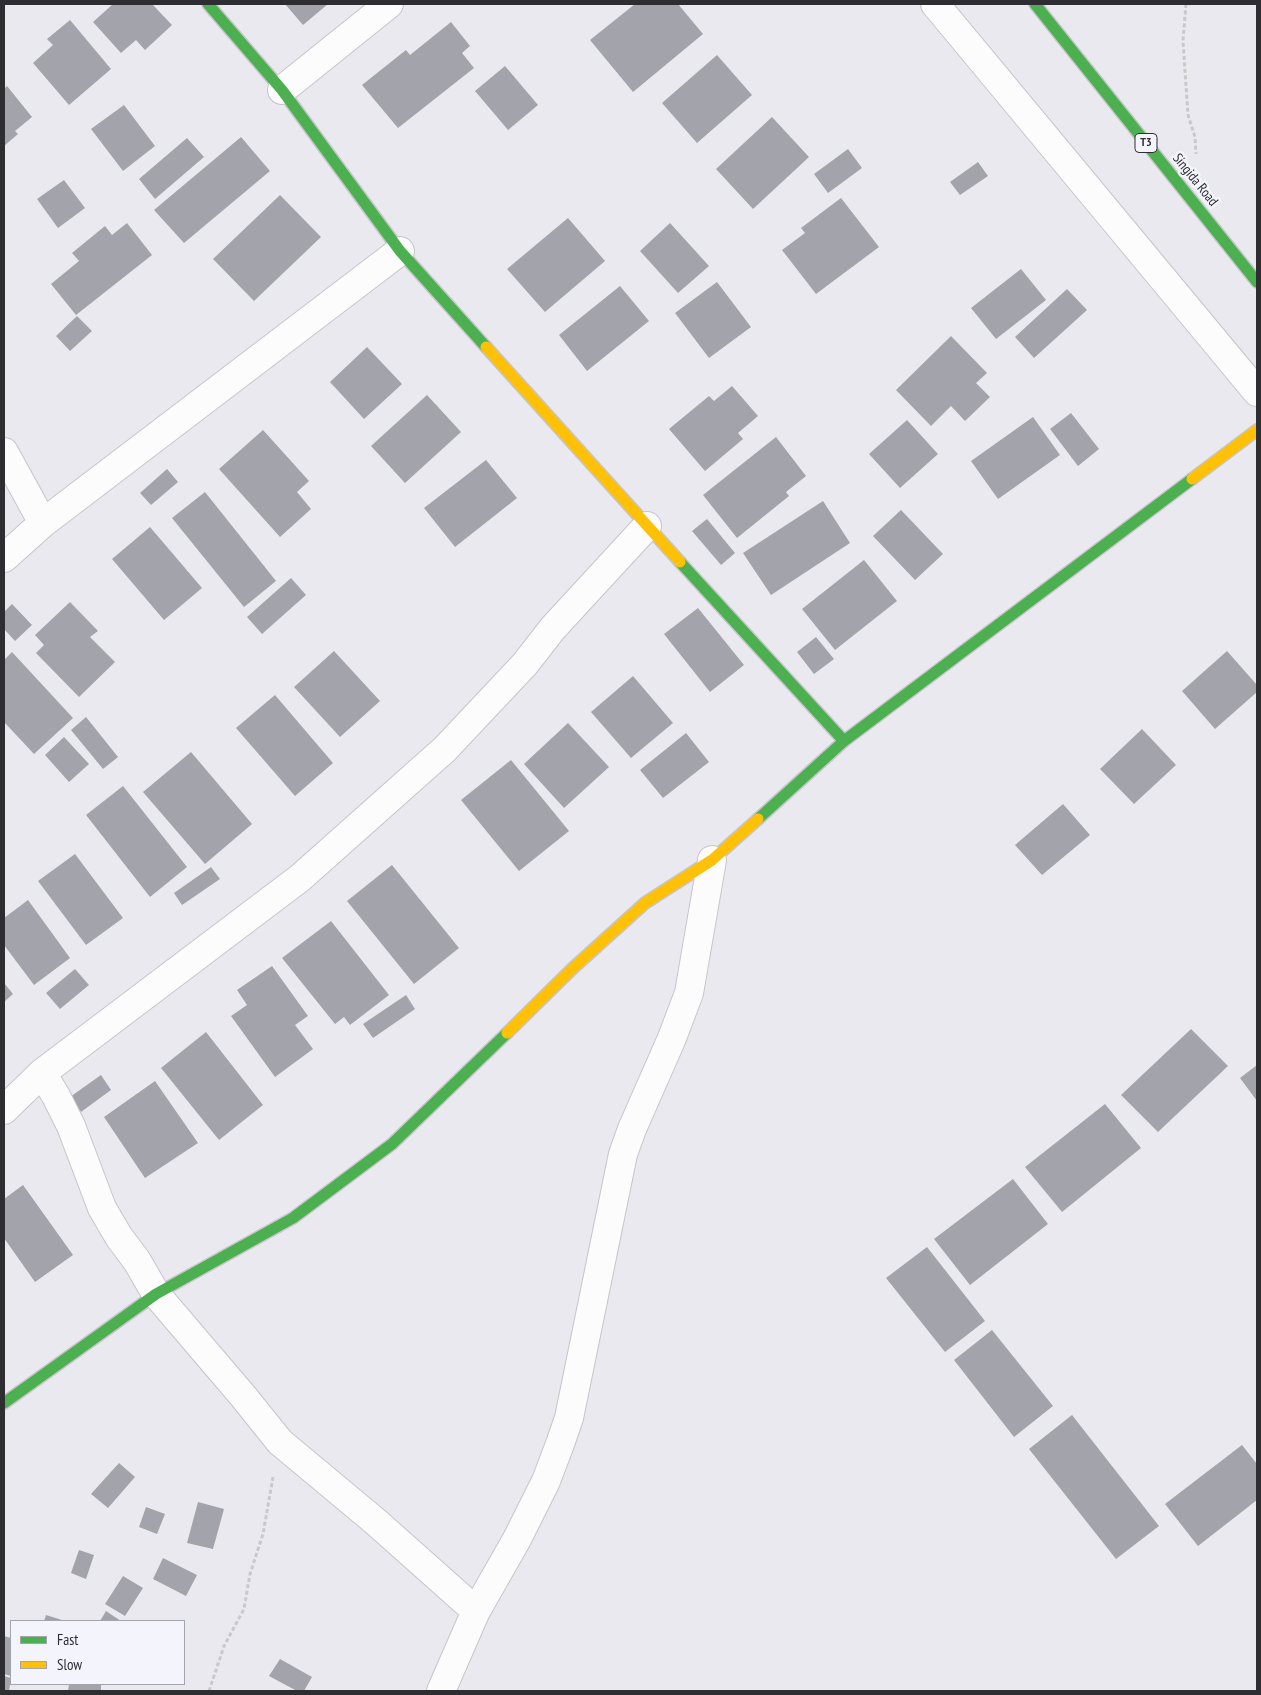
<!DOCTYPE html>
<html>
<head>
<meta charset="utf-8">
<style>
	body { margin:0 }
	#map { position:relative; width:1261px; height:1695px; overflow:hidden; background:#e9e9ef; font-family:"PT Sans Narrow",sans-serif }
	canvas { display:block }
	.frame { position:absolute; inset:0; border:5px solid #2d2d32; pointer-events:none }
	.legend { position:absolute; left:10px; top:1620px; width:175px; height:65px; box-sizing:border-box; background:#f4f4fd; border:1px solid #a4a4ac; margin:0; padding:6px 9px; list-style:none; font-size:15px; color:#2d2d32 }
	.legend li { display:flex; align-items:center; gap:10px; height:25px }
	.legend b { width:25px; border:1px solid #a4a4ac }
</style>
</head>
<body>
<div id="map">
<canvas width="1261" height="1695"></canvas>
<div class="frame"></div>
<ul class="legend">
<li><b style="height:6px;background:#4caf50"></b>Fast</li>
<li><b style="height:6px;background:#ffc107"></b>Slow</li>
</ul>
</div>
<script>
const context = document.querySelector('canvas').getContext('2d');
context.lineJoin = 'round';
function fillPath(path, color) { context.fillStyle = color; context.fill(path, 'evenodd'); }
function trace(path, color, width, dash) { context.strokeStyle = color; context.lineWidth = width; context.lineCap = dash ? 'butt' : 'round'; context.setLineDash(dash || []); context.stroke(path); }
function write(font, color, halo, rows, align = 'center') {
  context.font = font + ' "PT Sans Narrow",sans-serif'; context.lineWidth = 5; context.setLineDash([]); context.textBaseline = 'middle'; context.strokeStyle = halo; context.fillStyle = color; for (const [text, x, y, turn = 0] of rows) {
    context.save(); context.translate(x, y); context.rotate((+turn || 0) * Math.PI / 180); context.textAlign = isNaN(turn) ? turn : align; if (halo) context.strokeText(text, 0, 0); context.fillText(text, 0, 0); context.restore();
  }
}
const building = new Path2D(`
	M113 4H152L172 25 145 50 136 40 121 53 93 22Z
	M285 4H328L303 25Z
	M635 4H678L703 34 633 92 590 40Z
	M70 20 111 69 69 105 33 63 53 45 47 39Z
	M451 22 470 46 462 53 474 68 398 128 362 85 406 50 410 55Z
	M717 55 752 95 697 143 662 103Z
	M505 66 538 105 508 130 475 91Z
	M7 86 32 117 15 131 18 134 4 146V89Z
	M124 105 155 146 123 171 91 129Z
	M772 117 809 157 753 209 716 169Z
	M241 137 270 171 184 243 154 210Z
	M187 138 204 157 155 199 139 179Z
	M848 149 862 168 828 193 814 174Z
	M978 162 988 176 960 195 950 182Z
	M64 180 85 208 58 228 37 199Z
	M280 195 321 237 254 301 213 259Z
	M841 198 879 247 816 294 782 250 805 233 801 228Z
	M568 218 605 261 545 312 507 269Z
	M127 223 152 255 76 315 51 284 79 261 72 253 105 226 112 235Z
	M670 223 709 266 678 293 640 251Z
	M1021 269 1046 300 996 339 971 308Z
	M717 282 751 327 709 358 675 313Z
	M620 286 649 321 587 371 559 335Z
	M1067 289 1087 310 1034 358 1015 337Z
	M77 316 92 331 70 351 56 336Z
	M951 336 987 373 976 383 990 397 965 421 951 406 931 426 896 390Z
	M367 347 402 384 364 419 330 382Z
	M732 386 758 416 738 433 743 439 705 471 669 429 709 396 714 401Z
	M427 395 461 432 405 483 371 446Z
	M1071 413 1099 449 1078 466 1050 429Z
	M1033 417 1060 455 998 499 971 461Z
	M907 420 938 454 900 488 869 454Z
	M263 430 309 481 297 492 311 509 280 537 219 469Z
	M776 437 806 476 786 492 789 496 737 538 703 495Z
	M486 460 517 498 455 547 424 508Z
	M167 469 178 482 151 505 140 493Z
	M205 492 276 581 244 607 172 518Z
	M823 501 850 543 771 595 743 553Z
	M901 510 943 554 915 580 873 536Z
	M707 519 735 553 721 565 692 531Z
	M150 527 202 588 164 620 112 559Z
	M864 560 897 601 835 650 802 609Z
	M291 578 306 595 262 634 247 617Z
	M70 602 98 631 90 637 115 662 79 697 36 653 44 645 35 635Z
	M12 604 32 625 15 641 4 629V612Z
	M698 608 744 665 710 692 664 634Z
	M816 637 834 659 814 674 797 652Z
	M334 651 380 701 340 737 294 687Z
	M1227 651 1257 685V692L1215 729 1182 691Z
	M12 652 73 718 34 754 4 722V660Z
	M633 676 673 723 631 758 591 712Z
	M275 695 333 763 295 796 236 728Z
	M86 717 118 757 103 769 71 730Z
	M568 723 609 767 564 808 524 764Z
	M1142 729 1176 765 1134 804 1100 769Z
	M686 733 709 762 663 798 640 770Z
	M64 737 89 764 69 782 45 755Z
	M191 752 252 824 205 864 143 792Z
	M511 760 569 831 519 871 461 800Z
	M123 786 187 867 150 897 86 815Z
	M1063 804 1090 835 1042 875 1015 845Z
	M75 854 123 918 86 945 38 881Z
	M392 865 459 948 414 984 347 901Z
	M211 867 220 879 182 905 174 893Z
	M28 900 70 958 34 985 4 945V918Z
	M331 921 389 995 350 1025 344 1017 335 1024 282 958Z
	M272 966 308 1016 295 1025 313 1049 275 1077 231 1016 247 1005 237 990Z
	M75 969 89 985 60 1009 46 993Z
	M4 983 13 994 4 1002Z
	M406 995 415 1009 373 1038 363 1024Z
	M1191 1029 1228 1066 1158 1132 1121 1095Z
	M206 1032 263 1105 219 1140 161 1068Z
	M1257 1065V1101L1240 1078Z
	M101 1075 111 1090 81 1112 70 1097Z
	M155 1081 198 1143 145 1178 104 1117Z
	M1105 1104 1141 1148 1062 1212 1025 1167Z
	M1013 1179 1048 1224 970 1285 934 1239Z
	M23 1185 73 1255 35 1282 4 1238V1199Z
	M927 1247 985 1321 945 1352 886 1278Z
	M992 1330 1053 1406 1014 1437 954 1360Z
	M1072 1415 1159 1526 1116 1559 1029 1449Z
	M1242 1445 1257 1464V1500L1198 1546 1165 1504Z
	M119 1463 135 1477 108 1508 91 1494Z
	M198 1502 224 1509 213 1549 187 1543Z
	M146 1507 165 1514 157 1534 139 1527Z
	M79 1550 94 1555 86 1579 71 1573Z
	M163 1558 197 1575 186 1596 153 1579Z
	M123 1576 143 1588 125 1616 105 1604Z
	M106 1611 121 1621H100Z
	M46 1615 65 1621H44Z
	M4 1636 11 1638V1676L4 1674Z
	M280 1659 312 1677 304 1691H297L269 1676Z
	M4 1676 11 1678 9 1691H4Z
	M69 1684H101V1691H68Z`);
const path = new Path2D(`
	M1186 4 1183 41 1188 115 1195 137 1196 154
	M209 1691 224 1646 244 1609 250 1574 263 1534 273 1477`);
const street = new Path2D(`
	M935 4 1257 392
	M282 90 389 4
	M4 452 43 523
	M4 558 43 523 400 251
	M42 1073 56 1096 71 1126 102 1208 119 1237 137 1261 156 1294 243 1396 280 1442 376 1522 476 1611
	M4 1110 42 1073 300 878 445 749 525 664 553 628 647 526
	M441 1691 476 1611 517 1539 546 1481 560 1444 569 1418 623 1154 632 1129 672 1038 689 993 712 860`);
const fast = new Path2D(`
	M208 4 282 90 400 251 486 347
	M1035 4 1257 282
	M680 562 844 741
	M758 819 844 741 1192 479
	M4 1403 156 1294 293 1218 392 1144 507 1033`);
const slow = new Path2D(`
	M486 347 680 562
	M1192 479 1257 430
	M507 1033 572 969 645 903 712 860 758 819`);
const shields = [
	[1146,143,22]
];
const shieldNames = [
	["T3",1146,143]
];
const streetNames = [
	["Singida Road",1195,180,51]
];
fillPath(building, '#a3a3ab');
trace(street, '#c5c5ca', 30);
trace(fast, '#c5c5ca', 14);
trace(slow, '#c5c5ca', 14);
trace(path, '#c9c8cb', 3, [4, 2.5]);
trace(street, '#fcfcfd', 28);
trace(fast, '#4caf50', 11);
trace(slow, '#ffc107', 11);
for (const [x, y, w] of shields) { const box = new Path2D(); box.roundRect(x - w / 2, y - 9.5, w, 19, 4); context.fillStyle = '#f4f4fd'; context.fill(box); trace(box, '#2d2d32', 1); }
write('bold 12px', '#2d2d32', null, shieldNames);
write('14px', '#2d2d32', '#f4f4fd', streetNames);
</script>
</body>
</html>
